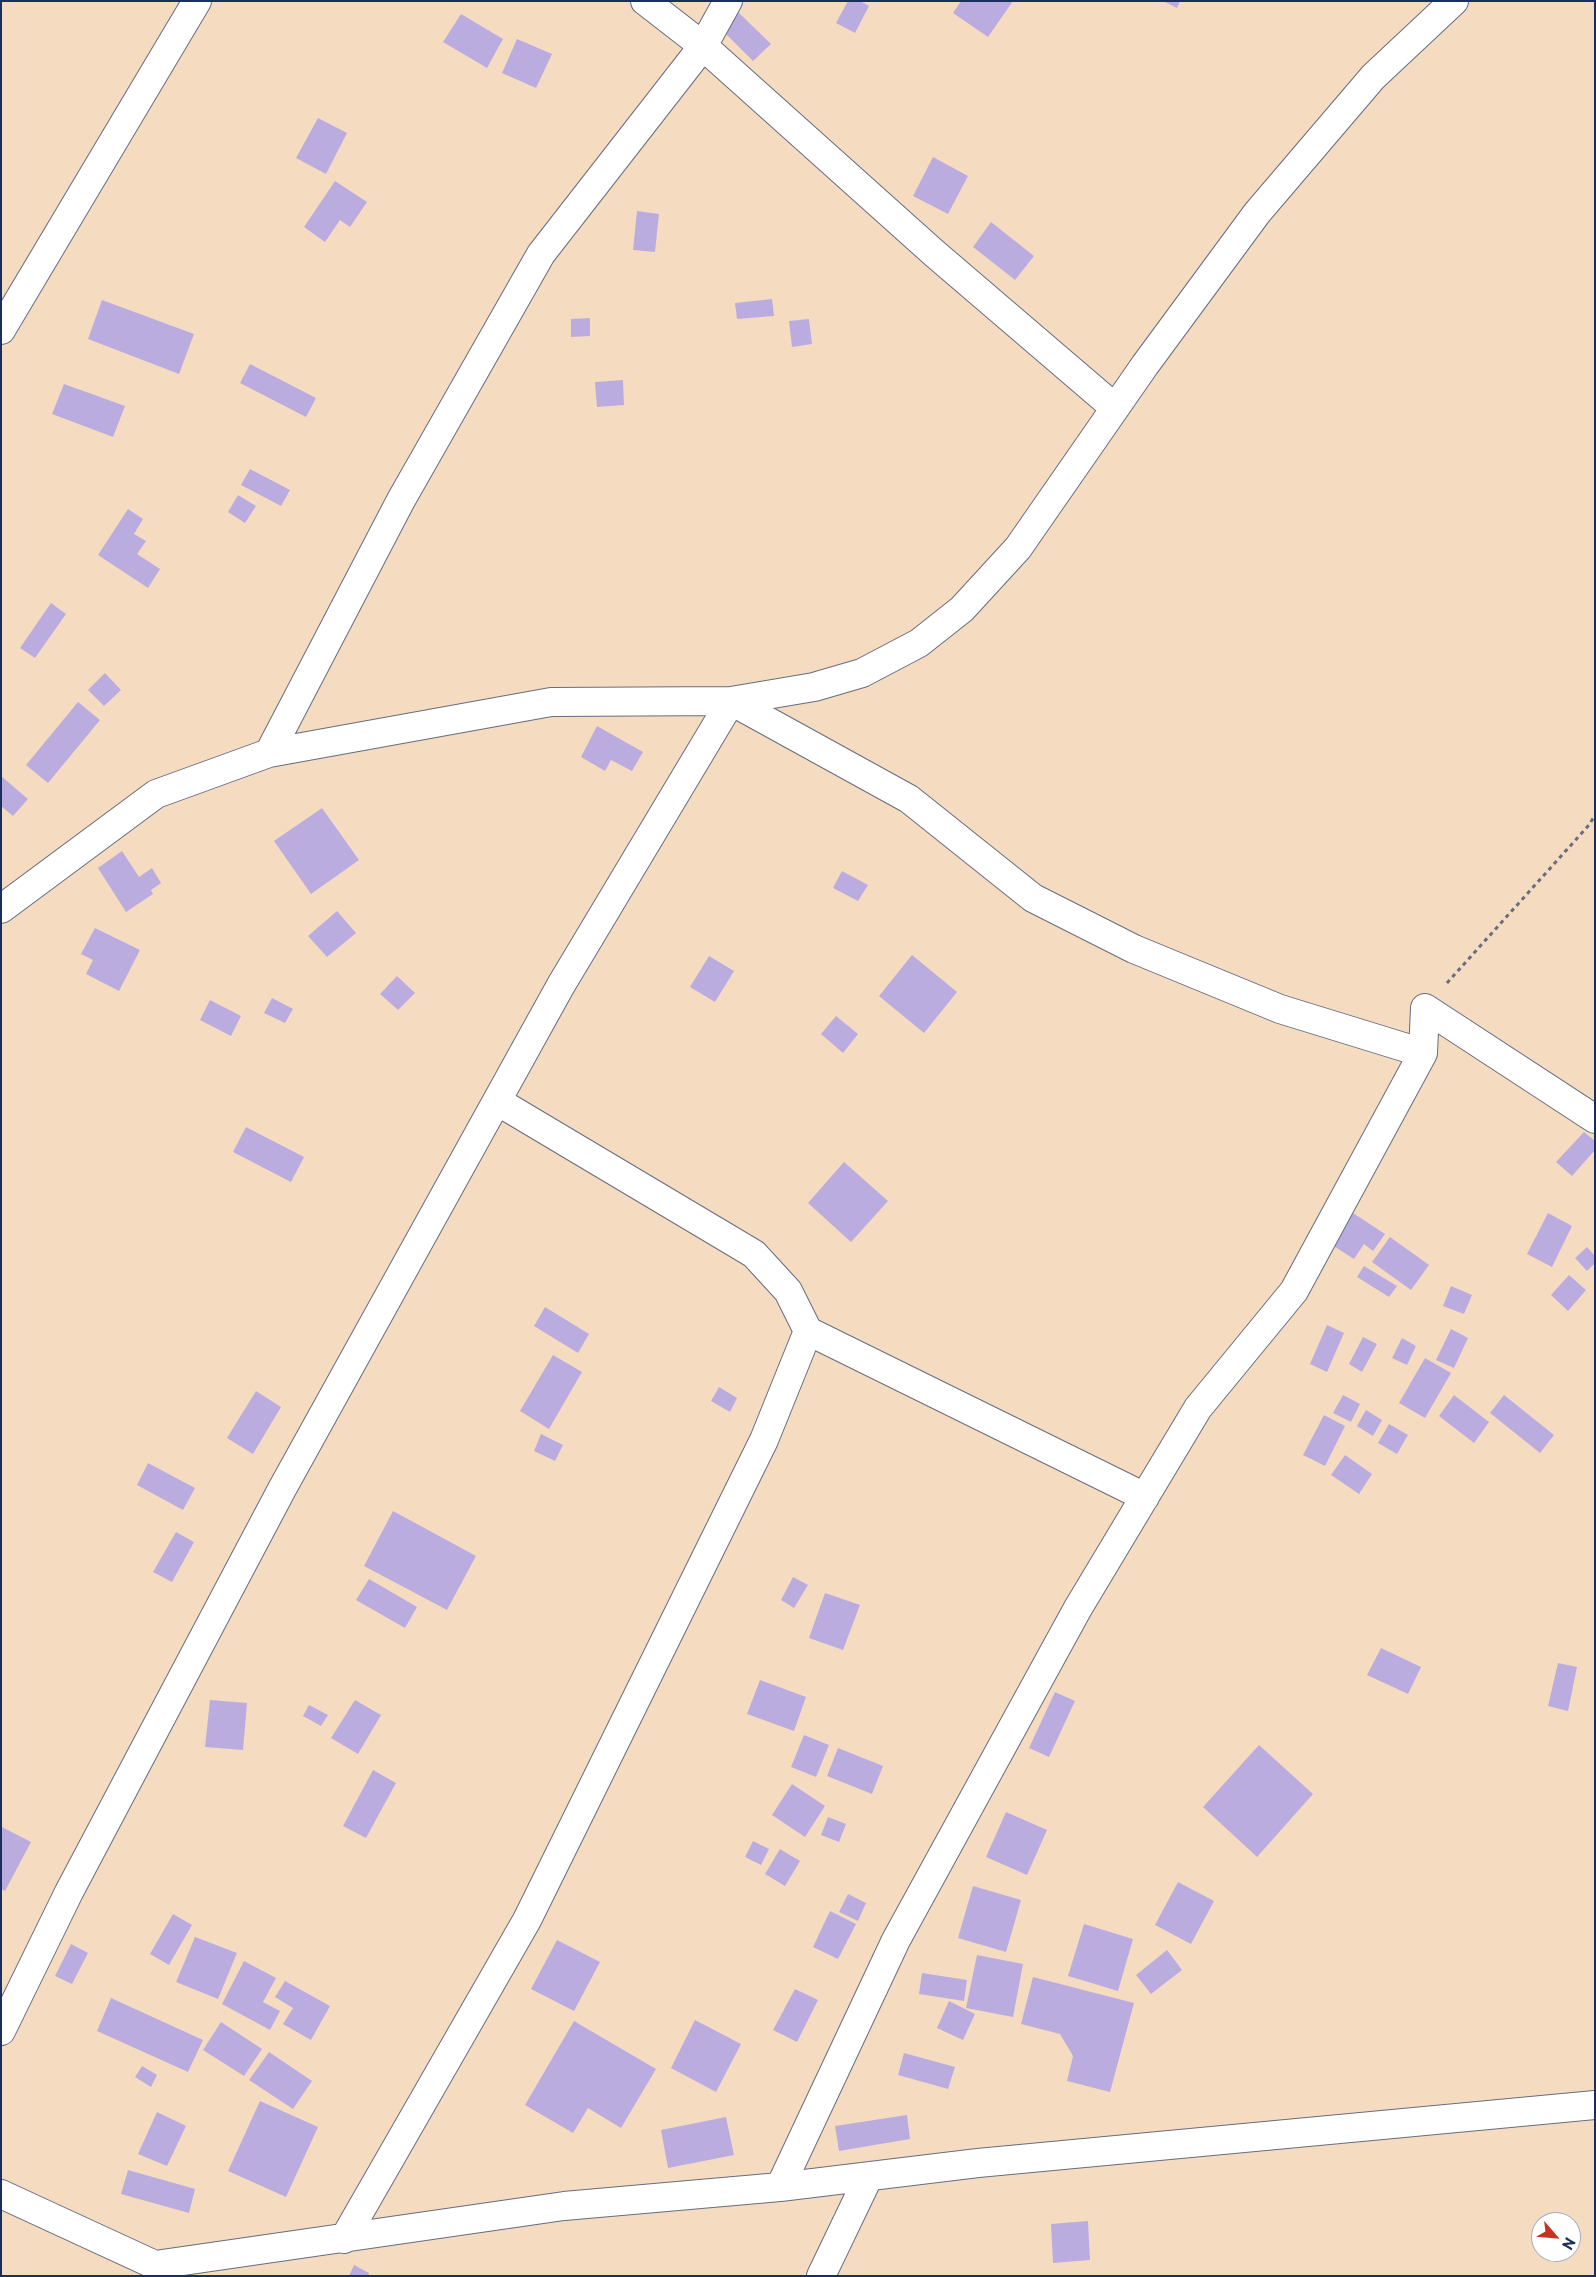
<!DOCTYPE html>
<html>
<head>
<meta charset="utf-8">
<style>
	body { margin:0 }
	#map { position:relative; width:1596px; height:2277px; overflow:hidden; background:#f5dcc1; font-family:"Playpen Sans",sans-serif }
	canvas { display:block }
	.frame { position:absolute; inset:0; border:2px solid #1b2f5e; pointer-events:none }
	.north { position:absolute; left:1531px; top:2212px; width:50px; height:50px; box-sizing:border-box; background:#fff; border:1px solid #a4acbf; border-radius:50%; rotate:117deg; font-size:14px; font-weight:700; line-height:20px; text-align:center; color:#1b2f5e }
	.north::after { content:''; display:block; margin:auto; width:18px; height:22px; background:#c8321e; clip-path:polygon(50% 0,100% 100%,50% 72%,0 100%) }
</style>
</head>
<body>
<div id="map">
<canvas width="1596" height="2277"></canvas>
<div class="frame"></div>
<div class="north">N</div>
</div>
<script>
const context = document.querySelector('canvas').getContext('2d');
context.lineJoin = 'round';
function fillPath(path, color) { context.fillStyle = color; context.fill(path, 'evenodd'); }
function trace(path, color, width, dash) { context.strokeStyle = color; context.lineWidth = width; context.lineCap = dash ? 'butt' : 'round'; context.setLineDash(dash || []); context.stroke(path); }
const building = new Path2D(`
	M848 1H860L869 6 855 33 836 23Z
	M961 1H1013L988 37 953 13Z
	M1163 1H1180L1177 8Z
	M738 12 771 44 753 61 721 29Z
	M461 14 503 39 487 68 443 42Z
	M517 39 552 54 536 88 502 73Z
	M318 118 347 133 326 174 296 158Z
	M933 157 968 176 948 214 913 196Z
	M335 181 367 202 350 227 340 220 325 242 304 227Z
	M637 211 659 214 655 252 633 250Z
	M991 222 1034 256 1015 280 973 247Z
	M772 299 774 316 737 319 735 303Z
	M102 300 194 334 179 374 88 339Z
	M590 318V336L571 337V319Z
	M809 319 812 344 792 347 789 321Z
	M250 364 316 398 306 417 240 383Z
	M623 380 624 405 597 407 595 382Z
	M64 384 125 406 113 437 52 414Z
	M250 469 290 490 281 506 241 485Z
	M238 495 256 506 245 523 228 512Z
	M128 509 143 519 134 534 146 541 137 554 160 569 148 588 98 555Z
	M51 603 66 614 35 658 20 648Z
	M105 673 121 690 104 706 88 690Z
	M78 702 100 720 48 783 26 765Z
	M597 726 643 752 632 771 611 760 605 771 581 757Z
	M1 776 28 799 13 816 1 806Z
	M322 808 359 860 311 894 274 841Z
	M122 851 139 877 152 868 161 883 151 890 153 894 126 912 98 868Z
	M842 871 868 885 858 901 833 888Z
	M337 911 356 933 327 957 308 936Z
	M95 928 140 950 119 991 86 974 93 960 81 954Z
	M912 955 957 992 924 1033 879 996Z
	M709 956 734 971 715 1002 690 987Z
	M397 976 415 993 398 1010 380 994Z
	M272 998 293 1009 285 1023 264 1013Z
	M210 1000 241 1016 231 1036 200 1020Z
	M836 1016 858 1034 843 1053 821 1034Z
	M246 1127 304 1157 291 1182 233 1152Z
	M1584 1132 1595 1141V1150L1572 1176 1556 1162Z
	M844 1162 888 1201 851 1242 808 1203Z
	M1353 1213 1385 1234 1373 1251 1364 1244 1354 1259 1332 1245Z
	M1548 1213 1572 1226 1552 1267 1527 1254Z
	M1390 1237 1429 1265 1411 1290 1372 1262Z
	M1587 1247 1595 1256V1263L1587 1271 1575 1258Z
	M1364 1266 1397 1286 1389 1297 1357 1277Z
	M1569 1275 1586 1290 1568 1311 1551 1295Z
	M1451 1286 1472 1295 1464 1314 1443 1306Z
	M545 1307 589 1334 578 1353 534 1326Z
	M1327 1325 1344 1333 1327 1372 1310 1364Z
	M1451 1329 1468 1338 1454 1368 1436 1360Z
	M1363 1337 1377 1344 1362 1372 1349 1364Z
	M1402 1338 1416 1346 1407 1365 1392 1358Z
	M553 1355 582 1372 549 1429 520 1411Z
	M1425 1358 1451 1373 1425 1418 1399 1403Z
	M719 1387 737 1398 730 1412 711 1401Z
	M256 1391 281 1407 253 1454 227 1438Z
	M1343 1395 1360 1404 1351 1422 1333 1413Z
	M1454 1395 1489 1422 1474 1443 1439 1416Z
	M1504 1395 1554 1435 1540 1453 1490 1413Z
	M1366 1410 1382 1420 1373 1436 1357 1426Z
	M1324 1415 1345 1426 1325 1466 1303 1455Z
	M1389 1424 1408 1435 1397 1454 1378 1443Z
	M541 1434 563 1445 555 1461 534 1451Z
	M1345 1455 1372 1474 1359 1494 1331 1475Z
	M148 1463 195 1488 183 1510 137 1485Z
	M393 1511 476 1556 447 1610 364 1566Z
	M176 1532 194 1542 172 1582 153 1572Z
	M793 1577 808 1585 794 1608 781 1600Z
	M369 1579 417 1607 405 1628 356 1600Z
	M825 1593 860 1605 843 1650 809 1638Z
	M1381 1648 1421 1667 1408 1694 1367 1675Z
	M1558 1663 1577 1667 1568 1711 1548 1706Z
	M760 1680 806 1697 794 1731 747 1714Z
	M1055 1692 1075 1701 1049 1757 1029 1748Z
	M210 1700 247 1703 243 1750 205 1747Z
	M355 1700 381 1715 358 1754 331 1738Z
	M309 1705 328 1715 321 1726 303 1716Z
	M804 1735 829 1745 816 1777 791 1767Z
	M1259 1745 1313 1794 1257 1857 1203 1807Z
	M838 1748 883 1766 872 1794 827 1776Z
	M373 1770 396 1783 366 1838 343 1826Z
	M792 1784 825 1806 805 1837 772 1815Z
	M1006 1812 1047 1830 1027 1875 986 1857Z
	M828 1817 846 1824 839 1842 821 1835Z
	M2 1827 31 1842 5 1891 1 1889Z
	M753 1841 769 1849 761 1865 745 1857Z
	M780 1849 800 1861 785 1886 765 1874Z
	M1178 1882 1214 1901 1191 1944 1155 1925Z
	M973 1886 1021 1900 1006 1952 958 1938Z
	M848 1894 866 1903 858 1921 839 1912Z
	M830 1911 856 1924 838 1959 813 1947Z
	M173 1914 192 1925 169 1965 150 1954Z
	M1084 1924 1133 1939 1118 1991 1068 1976Z
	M195 1937 237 1953 218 1999 176 1982Z
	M557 1940 600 1962 574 2011 531 1989Z
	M71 1944 88 1953 72 1984 55 1976Z
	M1167 1950 1182 1970 1151 1994 1136 1975Z
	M977 1955 1023 1964 1013 2017 966 2008Z
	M244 1961 276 1978 263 2002 280 2011 270 2030 222 2004Z
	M922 1973 967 1980 964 2001 919 1994Z
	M1033 1977 1134 2003 1110 2092 1067 2081 1073 2056 1060 2034 1021 2024Z
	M285 1981 330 2006 311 2040 283 2024 293 2008 275 1997Z
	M795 1989 818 2000 797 2042 773 2030Z
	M111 1998 203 2040 188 2072 97 2031Z
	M949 2001 975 2014 963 2040 937 2028Z
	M695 2020 741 2044 716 2092 671 2068Z
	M574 2021 656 2069 621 2128 588 2108 573 2133 525 2105Z
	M221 2022 262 2049 244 2076 203 2050Z
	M269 2052 312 2081 293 2109 249 2080Z
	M904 2053 955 2067 948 2089 898 2075Z
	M142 2066 157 2075 151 2087 135 2077Z
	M260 2101 318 2127 286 2197 228 2171Z
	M157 2112 186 2126 167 2166 138 2154Z
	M907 2115 910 2139 839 2151 835 2126Z
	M726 2117 734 2155 668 2168 661 2130Z
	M128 2170 195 2189 189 2213 121 2194Z
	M1088 2221 1090 2260 1053 2263 1051 2224Z
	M354 2265 369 2273 368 2276H349Z`);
const path = new Path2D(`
	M1447 983 1589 825 1595 815`);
const minor = new Path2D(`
	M645 1 703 46 934 253 1115 408
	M1 330 197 1
	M731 701 909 799 1033 898 1134 949 1280 1009 1423 1053 1425 1008 1595 1119
	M269 753 401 500 541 254 703 46 728 1
	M1 909 156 794 269 753 551 702 731 701 814 687 862 673 919 643 962 609 1018 548 1145 365 1257 213 1373 77 1454 1
	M497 1101 754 1254 788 1291 808 1331 1145 1497
	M1 2031 69 1892 282 1489 561 985 731 701
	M780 2187 896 1940 1078 1608 1198 1408 1294 1291 1423 1053
	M1 2194 155 2265 564 2206 780 2187 978 2163 1595 2105
	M344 2239 527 1920 764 1440 808 1331
	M821 2276 869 2176`);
fillPath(building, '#bbace0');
trace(minor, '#676c81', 30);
trace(path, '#676c81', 3, [4, 4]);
trace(minor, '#fff', 28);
</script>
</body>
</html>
